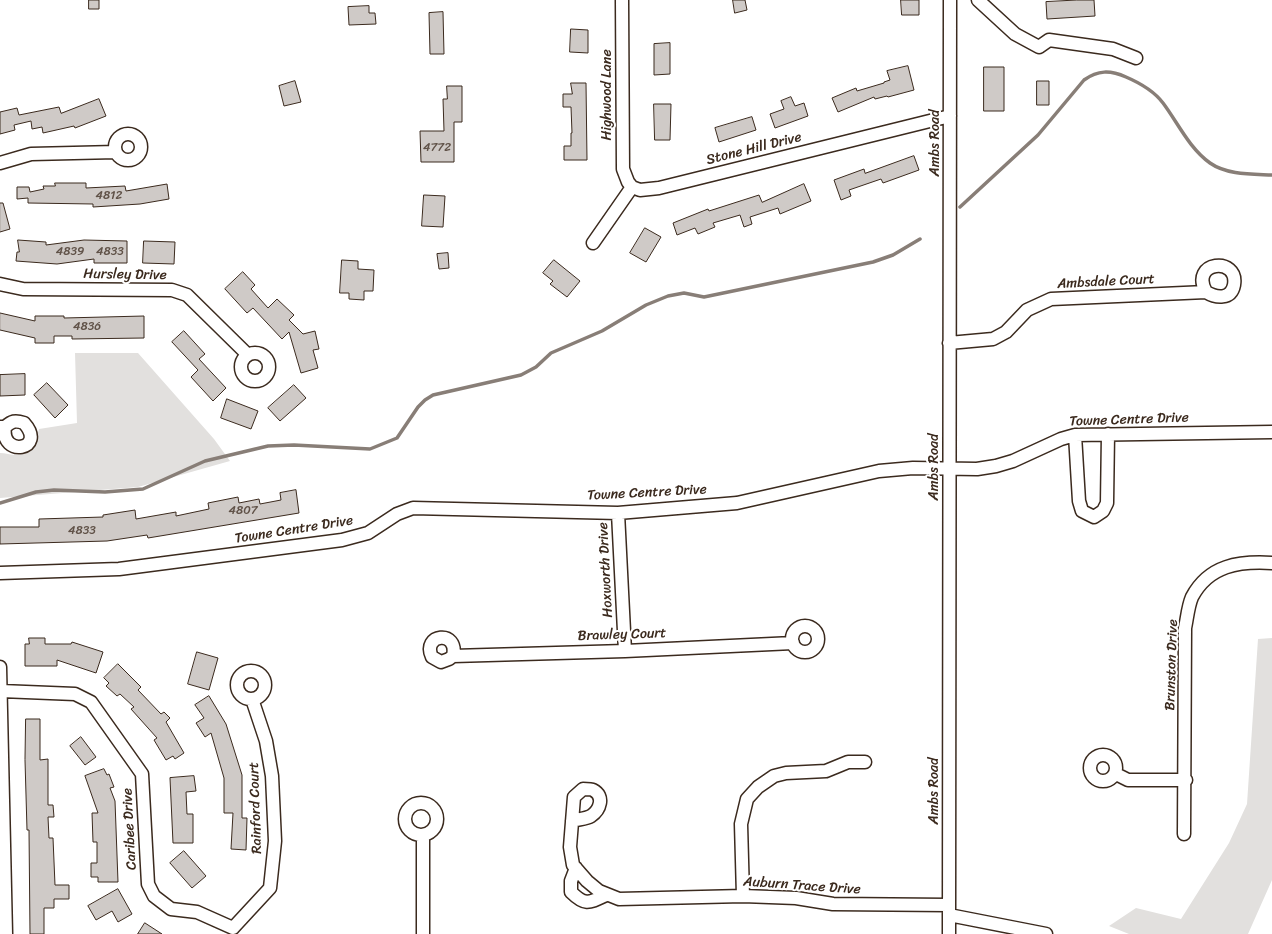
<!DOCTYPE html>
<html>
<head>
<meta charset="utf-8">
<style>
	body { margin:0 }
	canvas { display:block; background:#fff }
</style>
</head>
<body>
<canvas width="1272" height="934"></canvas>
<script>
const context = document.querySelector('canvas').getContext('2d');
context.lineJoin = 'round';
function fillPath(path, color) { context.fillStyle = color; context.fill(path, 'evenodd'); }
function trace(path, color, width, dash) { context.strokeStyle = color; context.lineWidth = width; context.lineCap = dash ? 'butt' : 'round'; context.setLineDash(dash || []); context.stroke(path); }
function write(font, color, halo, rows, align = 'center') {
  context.font = font + ' Sriracha,sans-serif'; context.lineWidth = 4; context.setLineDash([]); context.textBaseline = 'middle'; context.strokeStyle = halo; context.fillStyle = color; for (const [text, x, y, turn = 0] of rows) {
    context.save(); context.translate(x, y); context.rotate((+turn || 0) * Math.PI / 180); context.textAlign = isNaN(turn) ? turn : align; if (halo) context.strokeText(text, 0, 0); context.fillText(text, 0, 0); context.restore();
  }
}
const green = new Path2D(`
	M75 353H138L214 439 230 461 138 487 0 498V453C5 453 11 455 16 455 31 456 36 440 39 429L77 423Z
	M1272 638V880L1248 934H1129L1109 926 1136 908 1181 919 1229 843 1247 804 1258 639Z`);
const stream = new Path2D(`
	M960 207 1038 135 1084 80C1098 70 1110 70 1126 77 1140 83 1154 91 1163 103 1178 123 1189 148 1210 163 1227 175 1252 174 1272 175
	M0 503 36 492 54 490 105 492 143 489 205 461 268 446 294 445 370 449 397 438 418 407 425 400 433 395 521 375 536 367 551 353 602 331 646 305 668 296 684 293 704 297 873 262 893 255 920 239`);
const building = new Path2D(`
	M89 0H99V9H89Z
	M733 0H745L747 10 735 13Z
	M901 0H919V15H902Z
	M1077 0H1094L1095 16 1047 19 1046 2Z
	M369 6V13H375L376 24 349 25 348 7Z
	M443 12 444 54H430L429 13Z
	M571 29 588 30V53L570 52Z
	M670 43V74L654 75V44Z
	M908 66 914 90 888 97 887 96 875 99 874 97 838 112 832 98 856 88 857 91 884 83V82L890 80 887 71Z
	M984 67H1004V111H984Z
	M295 81 301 102 284 106 279 86Z
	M1037 81H1049V105H1037Z
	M571 83H586L587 160H564V146H571V133H572L571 107H563V94H572Z
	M447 86H462V122H454V162H421L420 131H444L443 99H447Z
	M791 97 795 106 804 103 808 116 775 128 770 114 784 109 781 101Z
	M99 99 106 116 75 128 74 126 43 133 42 127 32 129 31 121 14 125 15 130 0 134V112L17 108 19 115 59 107 61 113Z
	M654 104H671L670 140H655Z
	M752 117 756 130 719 142 715 128Z
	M914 156 919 170 883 183 881 179 849 190 851 196 841 200 834 180 864 169 865 173Z
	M55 183H86V188L125 186 126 191 167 184 169 199 140 204 93 207V204L28 203V198L17 199V187H29L30 192 44 189 43 186H55Z
	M804 184 811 201 780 214 778 208 750 217 752 224 744 227 740 215 713 223 715 227 698 234 695 228 677 235 673 223 708 209 709 211 759 195 762 202Z
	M424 195 445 196 443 227 422 226Z
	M0 203H3L10 229 0 232Z
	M645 228 661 237 646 262 630 253Z
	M18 240 46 242V245L84 240 127 241V263H94V259L57 264 16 261 17 252H19Z
	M144 241 175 242 174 264 143 263Z
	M448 253 449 268 439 269 437 254Z
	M342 260 358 261V269L374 270 373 291H364V300L349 299V293H340Z
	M554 260 580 281 567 297 550 284 553 281 543 273Z
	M243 272 255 285 251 289 268 308 277 299 294 315 289 320 303 334 315 331 319 349 313 350 318 368 301 373 289 332 282 339 253 308 247 313 225 289Z
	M0 313 35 321V316H64V318L144 316V338L72 339V336H54V343H35V338L0 330Z
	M184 331 205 354 199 359 226 388 213 401 191 377 198 370 172 342Z
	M25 374V395L0 396V375Z
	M47 383 68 405 55 418 34 395Z
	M294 385 306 398 280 421 268 408Z
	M227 399 258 411 251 429 221 418Z
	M296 490 299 513 148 538 147 535 107 541 0 544V527H39V519L103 517V515L135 510 136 519 176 512V516L209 509 208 503 238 497 239 503 259 499 260 504 281 500 280 493Z
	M29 638H45V644H71L72 642 103 652 96 673 57 660V666H25V644H29Z
	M197 652 218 658 209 690 188 684Z
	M118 664 141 687 138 690 161 714 164 712 170 718 166 722 184 753 175 759 173 756 166 760 154 740 157 738 131 709 134 707 120 694 117 696 106 686 109 683 104 678Z
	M209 696 226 724 242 775V818H247L246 850 231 849 233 813H224V778L211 733 205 737 196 723 204 718 195 705Z
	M26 719H40V760L48 759V805H53L54 817H48L49 838H53L55 885H69V899H54V908H44V934H30L29 830H27L25 760Z
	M81 737 96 757 85 765 70 746Z
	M104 769 107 775 109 774 114 787 110 788 115 801 118 882H98V877H91V863H97V842H93L92 813H98L85 776Z
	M194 776 196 791 186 792 187 814H193V843H173L170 778Z
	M184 851 206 876 192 888 170 863Z
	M118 889 132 914 118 922 112 911 96 920 88 906Z
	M145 923 162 934H138Z`);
const minor = new Path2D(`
	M622 0 623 169 628 182 632 187
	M978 0 1015 34 1039 47 1049 40 1113 49 1136 58
	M115 147a13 13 0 1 1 26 0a13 13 0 1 1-26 0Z
	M0 163 31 154 116 152
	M593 243 632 187 640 190 659 188 950 116
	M0 284 23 289 172 290 187 295 248 355
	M949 343 993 339 1006 332 1027 310 1051 299 1206 292C1216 298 1231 300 1234 285 1239 256 1189 261 1206 292
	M241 367a14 14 0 1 1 28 0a14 14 0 1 1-28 0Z
	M0 427H5C12 421 15 420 24 423 48 450 0 458 5 427
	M1075 435 1079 501 1082 511 1094 517 1103 511 1107 503 1108 434
	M618 513 625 651
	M0 573 119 569 342 540 368 533 397 514 413 508 618 513 737 503 879 471 913 468 977 469 996 466 1013 461 1061 439 1075 435 1272 432
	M792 639a13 13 0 1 1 26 0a13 13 0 1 1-26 0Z
	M453 656C459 629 421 634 432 657L441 662 449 659 453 656 625 651 793 643
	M0 667 6 934
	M237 685a14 14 0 1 1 28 0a14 14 0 1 1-28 0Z
	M1 691 75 694 91 702 142 774 148 884 154 896 171 909 197 912 233 928
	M1090 768a13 13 0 1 1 26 0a13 13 0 1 1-26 0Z
	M1116 774 1128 780H1186
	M405 819a16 16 0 1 1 32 0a16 16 0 1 1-32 0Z
	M572 821C578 819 586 819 591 816 600 810 605 796 593 790 591 789 586 789 583 789L574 797 570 847 573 865 587 881 599 891 619 899 743 896 796 898 833 904 949 905
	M1184 834 1185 628C1187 619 1188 606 1192 597 1209 565 1239 561 1272 563
	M423 835V934
	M576 868 571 881V892C585 906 589 903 606 895
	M743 896 741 824 747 799 758 787 774 776 786 773 826 771 848 762H865
	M949 915 1046 934
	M233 928 270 888 275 841 272 776 266 741 252 699
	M949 934 950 0`);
const numberNames = [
	["4772",437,148],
	["4812",109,196],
	["4839",70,252],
	["4833",110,252],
	["4836",87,327],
	["4807",243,511],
	["4833",82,531]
];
const streetNames = [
	["Highwood Lane",607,95,-90],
	["Ambs Road",935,143,-90],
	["Stone Hill Drive",754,149,-14],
	["Hursley Drive",125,275,1],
	["Ambsdale Court",1106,282,-3],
	["Towne Centre Drive",1129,420,-2],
	["Ambs Road",934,467,-90],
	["Towne Centre Drive",647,493,-3],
	["Towne Centre Drive",294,530,-9],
	["Hoxworth Drive",606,570,-93],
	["Brawley Court",622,635,-2],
	["Brunston Drive",1172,665,-88],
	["Ambs Road",934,791,-90],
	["Rainford Court",256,808,-92],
	["Caribee Drive",130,829,-93],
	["Auburn Trace Drive",802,886,4]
];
fillPath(green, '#e2e0de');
trace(stream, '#887e77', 3.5);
fillPath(building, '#cfcac7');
trace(building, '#3b2a1e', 1);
trace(minor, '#3b2a1e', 15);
trace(minor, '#fff', 12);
write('12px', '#605248', null, numberNames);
write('14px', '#3b2a1e', '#fff', streetNames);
</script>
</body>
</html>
